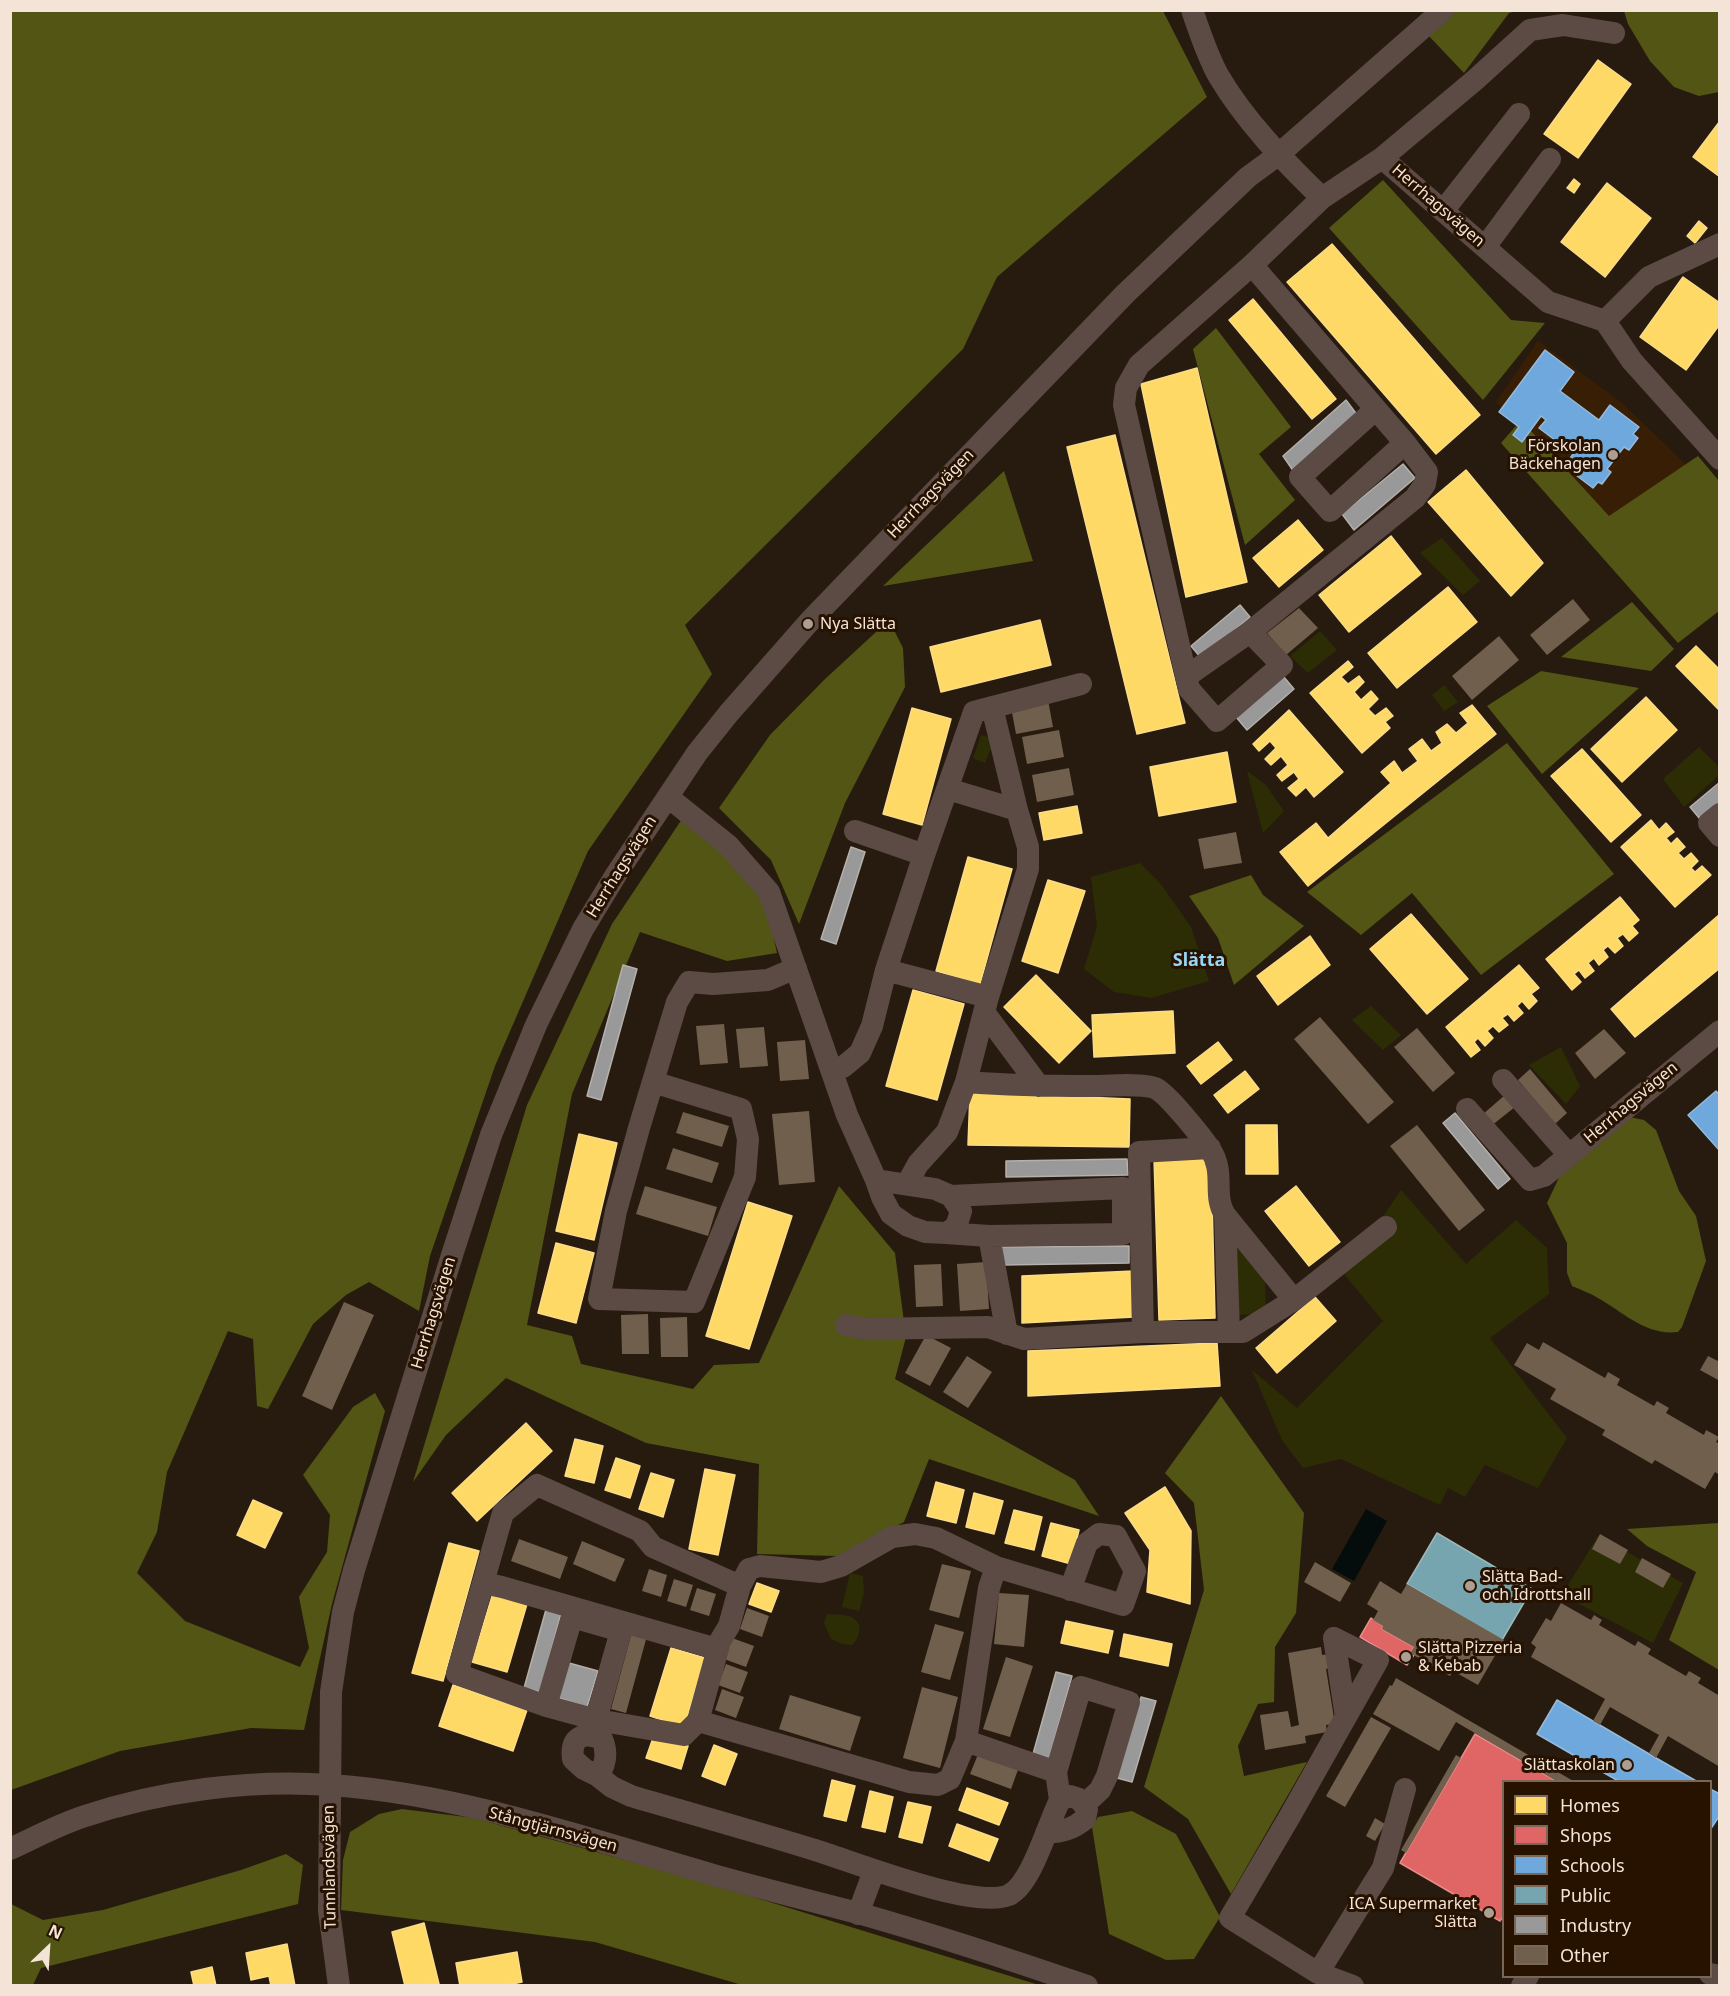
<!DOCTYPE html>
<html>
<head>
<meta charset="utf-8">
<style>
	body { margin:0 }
	#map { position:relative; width:1730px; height:1996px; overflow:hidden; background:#271b0f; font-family:"Noto Sans",sans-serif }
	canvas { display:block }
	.frame { position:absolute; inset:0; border:12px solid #f3e4d7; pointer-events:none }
	.legend { position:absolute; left:1502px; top:1780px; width:210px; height:198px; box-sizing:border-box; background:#271200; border:2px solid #796656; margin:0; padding:8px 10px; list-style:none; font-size:18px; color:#f3e4d7 }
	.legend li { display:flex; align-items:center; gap:12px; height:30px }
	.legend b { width:30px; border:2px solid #796656 }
	.north { position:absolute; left:18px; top:1918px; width:60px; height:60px; -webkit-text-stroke:4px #271200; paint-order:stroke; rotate:25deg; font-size:16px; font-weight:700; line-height:24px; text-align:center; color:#f3e4d7 }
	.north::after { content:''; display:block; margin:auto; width:21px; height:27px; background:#f3e4d7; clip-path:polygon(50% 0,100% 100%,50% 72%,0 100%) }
</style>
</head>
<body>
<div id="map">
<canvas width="1730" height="1996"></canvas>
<div class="frame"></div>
<ul class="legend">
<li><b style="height:16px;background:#ffd966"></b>Homes</li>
<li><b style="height:16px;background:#e06666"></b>Shops</li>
<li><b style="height:16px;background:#6fa8dc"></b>Schools</li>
<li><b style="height:16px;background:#76a5af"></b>Public</li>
<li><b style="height:16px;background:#999"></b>Industry</li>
<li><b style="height:16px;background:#715f4d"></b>Other</li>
</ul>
<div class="north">N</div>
</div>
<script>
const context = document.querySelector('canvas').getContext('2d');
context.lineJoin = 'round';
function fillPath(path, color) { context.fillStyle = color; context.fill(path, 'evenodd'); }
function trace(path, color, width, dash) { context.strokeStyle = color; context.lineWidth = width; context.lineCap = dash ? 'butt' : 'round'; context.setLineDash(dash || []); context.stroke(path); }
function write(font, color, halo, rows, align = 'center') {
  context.font = font + ' "Noto Sans",sans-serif'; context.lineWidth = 6; context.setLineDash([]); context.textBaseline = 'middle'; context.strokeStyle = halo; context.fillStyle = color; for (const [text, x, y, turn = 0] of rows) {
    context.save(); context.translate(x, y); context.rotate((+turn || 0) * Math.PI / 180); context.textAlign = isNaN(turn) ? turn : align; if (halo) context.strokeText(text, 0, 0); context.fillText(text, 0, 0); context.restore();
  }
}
const built = new Path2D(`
	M1538 341 1621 402 1701 479 1624 534 1496 402Z`);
const green = new Path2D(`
	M1442 538 1480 581 1463 595 1420 553Z
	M1320 631 1337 650 1308 673 1290 656Z
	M1444 685 1458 702 1444 711 1432 695Z
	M981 735 995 739 985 763 973 758Z
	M1699 747 1719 767V775L1684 807 1663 779Z
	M1247 771 1265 784 1284 811 1263 833Z
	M1140 863 1160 883 1191 927 1209 981 1151 998 1114 992 1084 969 1097 926 1091 877Z
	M1371 1006 1401 1035 1383 1050 1352 1020Z
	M1561 1047 1580 1086 1566 1104 1529 1065Z
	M1401 1190 1466 1264 1516 1220 1547 1248 1549 1294 1490 1338 1567 1438 1538 1488 1485 1465 1465 1497 1448 1488 1440 1505 1341 1459 1303 1468 1282 1440 1252 1370 1297 1408 1383 1321 1344 1274Z
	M1232 1232 1265 1272 1266 1314 1234 1315Z
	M1598 1536 1683 1583 1653 1643 1562 1595Z
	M850 1573 863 1576 864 1593 859 1611 842 1607Z
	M827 1614C834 1615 845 1614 851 1617 864 1623 860 1637 852 1645L842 1644 831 1639 824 1623Z`);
const forest = new Path2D(`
	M10 11H1163L1207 97 997 277 963 349 685 625 712 674 588 851 495 1066 430 1256 419 1311 369 1282 346 1295 313 1324 268 1409 257 1406 253 1339 228 1331 167 1472 157 1532 137 1573 185 1621 300 1667 309 1648 299 1597 327 1552 330 1515 303 1475 353 1407 375 1393 385 1411 332 1604 304 1730 251 1728 120 1751 11 1790Z
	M1455 11H1517L1509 13 1464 73 1427 34Z
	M1624 11H1719V92L1699 96 1674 87 1650 61 1628 24Z
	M1383 180 1511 320 1545 323 1483 400 1329 228Z
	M1216 328 1291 427 1259 454 1295 500 1245 545 1193 349Z
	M1521 420 1609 516 1698 456 1719 481V611L1678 643 1501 443Z
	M1004 471 1033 561 883 586Z
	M1632 602 1674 649 1651 671 1561 657Z
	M889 620 903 648 905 687 845 803 799 924 771 860 719 808 770 735 824 680Z
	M1541 671 1639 688 1542 774 1487 706Z
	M1507 743 1614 874 1481 975 1412 893 1361 935 1307 892Z
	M682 819 743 867 767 908 777 953 727 961 640 932 572 1094 527 1325 572 1336 581 1364 693 1389 714 1365 759 1363 839 1186 895 1253 906 1337 895 1379 1075 1480 1099 1516 929 1459 904 1522 837 1556 757 1554 759 1464 646 1443 506 1378 446 1435 413 1482 527 1105 612 924Z
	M1251 875 1263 895 1304 926 1234 985 1218 938 1189 896Z
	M1629 1117 1644 1120 1656 1130 1679 1191 1696 1216 1706 1261 1682 1327 1678 1332C1646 1336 1623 1312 1598 1298 1590 1293 1581 1290 1572 1286L1567 1273V1243L1547 1203 1563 1169Z
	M1221 1396 1304 1513 1296 1613 1275 1647 1274 1702 1258 1704 1238 1746 1244 1776 1307 1762 1231 1894 1188 1819 1144 1787 1204 1590 1194 1503 1165 1473Z
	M1719 1523H1720L1719 1670 1669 1640 1696 1572 1647 1546 1627 1529Z
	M402 1809 474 1818 705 1882 1039 1985H742L595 1942 341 1910 343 1860 350 1832 379 1814Z
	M1132 1811 1176 1834 1220 1917 1194 1959 1166 1960 1109 1934 1092 1827 1098 1817Z
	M286 1854 303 1865 298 1904 41 1968 33 1985H11V1904L43 1920 103 1910 241 1870Z`);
const water = new Path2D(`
	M1366 1509 1387 1521 1354 1581 1332 1569Z`);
const homes = new Path2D(`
	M1598 60 1631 84 1578 158 1544 134Z
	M1720 121V177L1693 157Z
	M1574 179 1580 184 1574 193 1567 188Z
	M1607 183 1651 218 1605 277 1561 242Z
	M1699 221 1707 228 1695 243 1687 236Z
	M1332 244 1480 415 1436 454 1287 282Z
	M1683 277 1720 303V324L1686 370 1640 337Z
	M1253 299 1336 399 1312 419 1229 320Z
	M1197 368 1247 582 1186 597 1141 384Z
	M1115 435 1185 723 1137 734 1067 447Z
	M1466 470 1543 563 1511 596 1428 502Z
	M1298 520 1323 550 1279 587 1253 558Z
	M1391 536 1421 574 1349 632 1319 595Z
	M1448 587 1477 622 1397 688 1368 653Z
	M1040 620 1051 665 941 692 930 647Z
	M1696 646 1720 670V711L1676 666Z
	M1348 661 1353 667 1341 677 1348 684 1359 676 1364 682 1354 692 1361 700 1371 691 1378 699 1368 709 1375 716 1386 708 1393 716 1385 722 1390 728 1362 753 1310 693Z
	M1646 697 1677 730 1622 782 1591 749Z
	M1472 705 1496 734 1308 886 1280 852 1316 823 1328 838 1391 783 1381 772 1394 761 1402 773 1418 761 1409 749 1422 739 1431 751 1442 743 1436 732 1447 724 1456 733 1468 723 1460 713Z
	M912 708 951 719 922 825 883 814Z
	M1289 710 1343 772 1314 797 1306 787 1296 796 1288 788 1299 779 1294 772 1282 781 1277 775 1288 765 1281 756 1271 765 1265 759 1276 748 1270 741 1259 751 1253 744Z
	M1582 749 1641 815 1611 842 1551 776Z
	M1227 752 1236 802 1159 816 1150 767Z
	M1077 806 1082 833 1044 840 1039 813Z
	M1651 820 1659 830 1666 823 1674 832 1666 838 1671 844 1677 838 1685 847 1678 853 1684 859 1691 853 1698 861 1691 868 1695 872 1702 866 1711 875 1675 907 1621 847Z
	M968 857 1012 869 980 984 936 971Z
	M1048 880 1085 891 1058 973 1022 961Z
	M1620 897 1639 920 1632 926 1638 933 1629 941 1623 934 1617 938 1623 946 1615 953 1608 946 1603 950 1608 957 1599 965 1594 958 1588 963 1594 971 1585 978 1579 970 1574 974 1581 982 1572 990 1546 959Z
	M1411 914 1468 979 1427 1014 1370 949Z
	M1720 914V968L1635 1037 1611 1009Z
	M1310 936 1330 965 1278 1005 1257 976Z
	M1519 965 1539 988 1531 994 1537 1001 1529 1009 1522 1001 1517 1006 1523 1013 1514 1021 1508 1014 1502 1018 1508 1025 1499 1032 1493 1026 1487 1031 1493 1038 1485 1046 1478 1038 1474 1042 1480 1050 1471 1057 1446 1027Z
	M1036 975 1091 1031 1059 1063 1004 1007Z
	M913 990 964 1004 937 1100 886 1086Z
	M1173 1011 1175 1053 1094 1057 1092 1015Z
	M1218 1042 1232 1060 1201 1084 1187 1066Z
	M1245 1071 1259 1089 1228 1113 1214 1095Z
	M970 1092 1130 1099 1129 1147 968 1145Z
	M1246 1125H1277L1278 1174H1246Z
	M579 1134 617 1143 594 1240 556 1231Z
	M1211 1157 1215 1318 1159 1320 1154 1158Z
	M1296 1186 1340 1242 1309 1266 1265 1211Z
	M748 1202 792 1216 749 1349 706 1336Z
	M556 1243 594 1253 576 1323 538 1313Z
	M1134 1271V1317L1022 1323V1276Z
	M1315 1297 1336 1321 1277 1373 1256 1348Z
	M1217 1343 1220 1386 1028 1396V1351Z
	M526 1423 552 1451 477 1521 452 1493Z
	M575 1439 603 1446 594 1483 565 1476Z
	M616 1458 640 1466 630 1498 605 1490Z
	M705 1469 735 1475 718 1555 689 1549Z
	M651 1473 674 1480 663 1517 639 1509Z
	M936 1482 964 1490 956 1523 927 1516Z
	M1165 1487 1191 1531 1190 1604 1147 1592 1150 1550 1125 1513Z
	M974 1493 1003 1501 994 1534 966 1527Z
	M253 1500 282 1513 265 1548 237 1535Z
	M1014 1510 1042 1517 1034 1550 1005 1543Z
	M1051 1523 1079 1530 1071 1564 1042 1556Z
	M449 1543 479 1551 443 1681 412 1673Z
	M757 1583 779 1591 771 1612 749 1604Z
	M493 1593 527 1604 507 1672 472 1662Z
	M1066 1621 1113 1631 1108 1653 1061 1643Z
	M1124 1634 1172 1644 1168 1666 1120 1656Z
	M671 1648 705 1658 684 1727 650 1716Z
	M453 1685 527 1710 513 1751 439 1726Z
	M654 1735 688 1746 681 1769 646 1758Z
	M714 1745 737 1754 725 1785 702 1776Z
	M832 1780 855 1786 846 1821 824 1816Z
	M967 1788 1008 1803 999 1825 959 1810Z
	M870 1791 893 1797 885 1832 862 1827Z
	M908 1802 931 1807 922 1843 899 1837Z
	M957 1824 998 1839 989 1861 949 1846Z
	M424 1923 439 1984 405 1986 392 1932Z
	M287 1944 295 1986H271L269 1976 251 1980 246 1953Z
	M517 1952 522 1982 503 1986H460L456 1963Z
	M212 1967 216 1986H194L191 1972Z`);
const shops = new Path2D(`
	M1371 1618 1383 1626 1382 1629 1414 1647 1410 1653 1414 1655 1407 1665 1360 1637Z
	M1475 1734 1558 1782H1504V1915L1500 1921 1400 1863Z`);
const schools = new Path2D(`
	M1545 350 1574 372 1560 391 1599 420 1610 405 1639 427 1633 434 1638 438 1629 450 1624 447 1607 469 1611 472 1602 484 1598 482 1593 488 1564 466 1580 445 1575 441 1568 450 1539 428 1546 420 1541 416 1522 442 1513 435 1519 427 1499 412Z
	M1716 1091 1720 1095V1151L1688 1115Z
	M1557 1700 1656 1758 1698 1782H1620L1537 1734Z
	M1710 1789 1720 1794V1815L1710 1830Z`);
const public = new Path2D(`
	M1437 1533 1532 1589 1502 1640 1407 1584Z`);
const industry = new Path2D(`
	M1346 400 1358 416 1294 472 1283 456Z
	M1403 464 1415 478 1354 530 1342 514Z
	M1240 605 1250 617 1201 658 1191 646Z
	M1283 676 1294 689 1247 730 1236 717Z
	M1720 782V803L1700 819 1690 807Z
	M851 847 865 852 836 944 821 939Z
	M623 965 637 969 601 1100 587 1096Z
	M1455 1113 1510 1179 1498 1189 1443 1123Z
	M1127 1159 1128 1175 1006 1177V1161Z
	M1129 1246V1263L1001 1265V1247Z
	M547 1606 562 1610 540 1692 524 1688Z
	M569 1663 598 1671 587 1707 559 1698Z
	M1056 1672 1072 1676 1049 1759 1033 1754Z
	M1141 1697 1156 1701 1132 1782 1117 1778Z`);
const building = new Path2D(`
	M1573 599 1590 620 1547 655 1530 635Z
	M1299 608 1318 628 1286 655 1267 633Z
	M1499 636 1519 660 1472 700 1452 676Z
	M1048 700 1053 727 1016 734 1011 707Z
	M1059 730 1064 757 1027 764 1022 737Z
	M1069 768 1074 795 1037 802 1032 775Z
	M1236 832 1242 863 1204 869 1198 839Z
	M1320 1017 1394 1102 1368 1124 1294 1039Z
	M724 1024 728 1063 700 1065 696 1026Z
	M764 1027 768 1066 740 1068 736 1029Z
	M1417 1028 1455 1073 1433 1092 1394 1047Z
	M1604 1029 1626 1053 1595 1079 1575 1053Z
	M805 1040 809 1079 780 1081 777 1042Z
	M1530 1069 1567 1113 1555 1124 1518 1080Z
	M1505 1095 1515 1107 1491 1126 1482 1115Z
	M809 1111 815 1182 779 1185 772 1114Z
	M683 1112 729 1126 722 1147 676 1133Z
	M1417 1125 1485 1210 1459 1231 1390 1146Z
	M673 1148 719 1163 712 1183 666 1169Z
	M645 1186 717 1207 708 1236 636 1214Z
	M986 1262 989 1309 960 1311 957 1264Z
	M941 1264 943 1306 916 1307 914 1265Z
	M344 1302 374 1315 332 1410 302 1396Z
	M648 1314 649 1354H622L621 1315Z
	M687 1317 688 1357H661L660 1318Z
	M926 1335 951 1348 930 1386 905 1373Z
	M1543 1342 1605 1378 1608 1372 1620 1379 1617 1385 1654 1406 1657 1401 1669 1408 1666 1413 1704 1435 1706 1430 1719 1437 1716 1442 1720 1444V1475L1715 1472 1705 1489 1655 1460 1652 1464 1602 1435 1605 1430 1550 1399 1556 1389 1514 1365 1527 1343 1539 1350Z
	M967 1356 992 1372 968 1408 943 1392Z
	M1708 1356 1720 1362V1381L1700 1370Z
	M1600 1534 1628 1550 1620 1564 1592 1549Z
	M519 1539 568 1557 560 1579 511 1561Z
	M582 1541 625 1559 615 1582 573 1564Z
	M1642 1558 1671 1574 1663 1588 1635 1572Z
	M1315 1562 1351 1583 1340 1602 1304 1582Z
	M942 1564 971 1571 959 1618 929 1610Z
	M649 1569 667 1575 661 1597 642 1591Z
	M674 1579 693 1585 686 1607 667 1601Z
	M1380 1581 1401 1594 1407 1584 1504 1640 1478 1685 1453 1671 1450 1676 1410 1653 1414 1647 1382 1629 1383 1626 1373 1620 1378 1611 1367 1604Z
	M697 1588 716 1594 709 1616 690 1610Z
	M999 1593 1029 1595 1024 1647 994 1644Z
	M1561 1603 1591 1620 1594 1615 1602 1620 1599 1625 1635 1646 1638 1641 1651 1649 1648 1654 1686 1676 1689 1671 1701 1678 1698 1683 1720 1696V1767L1668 1736 1656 1758 1649 1753 1659 1735 1610 1707 1600 1725 1593 1721 1605 1699 1531 1657 1536 1647 1531 1643 1546 1618 1551 1621Z
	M747 1608 769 1616 762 1637 740 1629Z
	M935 1624 964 1632 950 1680 921 1672Z
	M633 1628 648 1632 626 1713 611 1709Z
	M732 1638 754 1646 746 1667 724 1659Z
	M1321 1647 1322 1655 1329 1654 1331 1668 1326 1669 1335 1724 1326 1725 1327 1732 1305 1736 1306 1743 1265 1750 1260 1715 1288 1711 1291 1727 1299 1725 1288 1653Z
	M1006 1657 1033 1666 1010 1737 983 1729Z
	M726 1664 748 1672 740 1693 718 1685Z
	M1396 1678 1575 1782H1558L1456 1722 1439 1751 1373 1714 1390 1685 1392 1686Z
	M922 1687 958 1697 940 1768 903 1758Z
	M722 1689 744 1697 736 1718 715 1710Z
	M790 1695 861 1717 850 1751 779 1729Z
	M1371 1717 1391 1728 1345 1807 1326 1796Z
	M979 1752 1019 1767 1011 1789 970 1774Z
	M1456 1755 1461 1758 1406 1853 1401 1850Z
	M1375 1818 1385 1824 1375 1841 1366 1836Z`);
const minor = new Path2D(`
	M1192 10C1200 33 1207 55 1218 75 1245 121 1284 161 1322 198
	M1382 158 1475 80 1530 30 1563 25 1614 33
	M1443 211 1519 114
	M1720 244 1649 277 1605 321 1632 361 1720 459
	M1485 247 1550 159
	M1376 409 1300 477 1330 511 1405 443
	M1250 632 1282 665 1217 721 1189 689 1124 405 1126 388 1139 365 1252 265 1322 198 1382 158 1548 302 1605 321
	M1187 676 1250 632 1415 498 1425 484 1427 472 1405 443 1252 265
	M948 789 1017 810
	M668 797 728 845 769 892 847 1115 876 1180 882 1197 891 1214 908 1226 925 1232 946 1233 953 1229 957 1224 961 1211 951 1196 935 1189 876 1180
	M1720 814 1709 823 1720 836
	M924 855 974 712 1081 684
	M886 970 988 997
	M984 1012 1039 1086
	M832 1069 843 1067 860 1053 872 1026 886 970 924 855 855 831
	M1503 1080 1569 1155
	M653 1082 741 1109 748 1139 745 1177 694 1302 599 1299 616 1211 639 1128 677 1002 689 982 713 984 768 980 796 968
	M966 1082C1007 1085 1049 1086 1090 1086 1106 1086 1141 1083 1155 1088 1167 1093 1202 1137 1210 1149 1226 1173 1212 1194 1225 1215L1229 1332
	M1467 1109 1530 1180 1544 1176 1720 1031
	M907 1184 918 1164 947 1132 966 1082 988 997 1028 869V847L1017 810 992 707
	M1225 1215 1294 1300
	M946 1233 989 1236 1123 1234V1188L951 1196
	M989 1236 1007 1334
	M846 1325 865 1329 988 1327 1024 1339 1143 1332H1243L1294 1300 1386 1227
	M1143 1332 1139 1152 1210 1148
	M483 1583 502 1587 717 1649
	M740 1586 653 1547 640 1531 537 1485 503 1513 457 1674 546 1706 597 1720 684 1735 698 1721 720 1641 729 1626 740 1586 749 1569 760 1566 821 1572 841 1566 892 1537 915 1534 936 1538 996 1567 1123 1605 1135 1571 1116 1536 1099 1534 1087 1543 1070 1590
	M546 1706 572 1617 621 1631 592 1734
	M1346 1717 1334 1638 1378 1660 1290 1816 1230 1918 1318 1973 1353 1986
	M698 1721 909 1782 938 1785 950 1779 966 1741 989 1588 996 1567
	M966 1741 1056 1772
	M598 1776 584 1769 573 1759C570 1737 583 1731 602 1739 608 1753 606 1764 598 1776L612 1787 631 1796C692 1814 754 1831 815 1850 854 1862 974 1910 1009 1895 1032 1884 1048 1823 1060 1800L1070 1796 1079 1799 1087 1809 1085 1819C1073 1829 1062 1832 1046 1833
	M1060 1800 1056 1772 1081 1687 1129 1702 1107 1776 1100 1790 1084 1805
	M10 1849C34 1838 58 1825 82 1817 159 1791 250 1779 331 1785 461 1794 592 1840 717 1876 764 1889 811 1901 858 1913 935 1935 1012 1960 1087 1986
	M858 1914 874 1871
	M1318 1973 1383 1868 1405 1789
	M1710 1974 1720 1976
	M339 1986 329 1911 331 1692 343 1612 354 1570 453 1252 491 1135 536 1025 583 929 617 873 697 753 729 713 809 622 1125 294 1248 177 1278 155 1443 10
	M1522 1986 1528 1976`);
const markers = [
	[1613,455,6,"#ac9e91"],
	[808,624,6,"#ac9e91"],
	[1470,1586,6,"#ac9e91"],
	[1406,1657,6,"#ac9e91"],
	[1627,1765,6,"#ac9e91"],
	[1489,1913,6,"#ac9e91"]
];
const streetNames = [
	["Herrhagsvägen",1438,206,41],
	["Herrhagsvägen",931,494,-46],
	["Herrhagsvägen",622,867,-58],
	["Herrhagsvägen",1631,1103,-40],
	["Herrhagsvägen",434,1313,-73],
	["Stångtjärnsvägen",553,1830,15],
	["Tunnlandsvägen",330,1867,-91]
];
const poiNames = [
	["Förskolan",1601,446],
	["Bäckehagen",1601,464],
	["Nya Slätta",820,624,"left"],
	["Slätta Bad-",1482,1577,"left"],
	["och Idrottshall",1482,1595,"left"],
	["Slätta Pizzeria",1418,1648,"left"],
	["& Kebab",1418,1666,"left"],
	["Slättaskolan",1615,1765],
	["ICA Supermarket",1477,1904],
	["Slätta",1477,1922]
];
const neighbourhoodNames = [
	["Slätta",1199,961]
];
fillPath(built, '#381e04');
fillPath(green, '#2c2d05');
fillPath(forest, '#525513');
fillPath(water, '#040d0c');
fillPath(homes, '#ffd966');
trace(homes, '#fbdc88', 1.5);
fillPath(shops, '#e06666');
trace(shops, '#e68c88', 1.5);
fillPath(schools, '#6fa8dc');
trace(schools, '#97bada', 1.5);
fillPath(public, '#76a5af');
trace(public, '#9cb8bb', 1.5);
fillPath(industry, '#999');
trace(industry, '#b4b0ac', 1.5);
fillPath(building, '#715f4d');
trace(minor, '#5c4a44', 22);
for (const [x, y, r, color] of markers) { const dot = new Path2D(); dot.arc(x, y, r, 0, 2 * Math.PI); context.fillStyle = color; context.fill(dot); trace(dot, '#271200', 2); }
write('16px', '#f3e4d7', '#271200', streetNames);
write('16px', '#f3e4d7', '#271200', poiNames, 'right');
write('bold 18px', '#96d6f7', '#271200', neighbourhoodNames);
</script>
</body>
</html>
